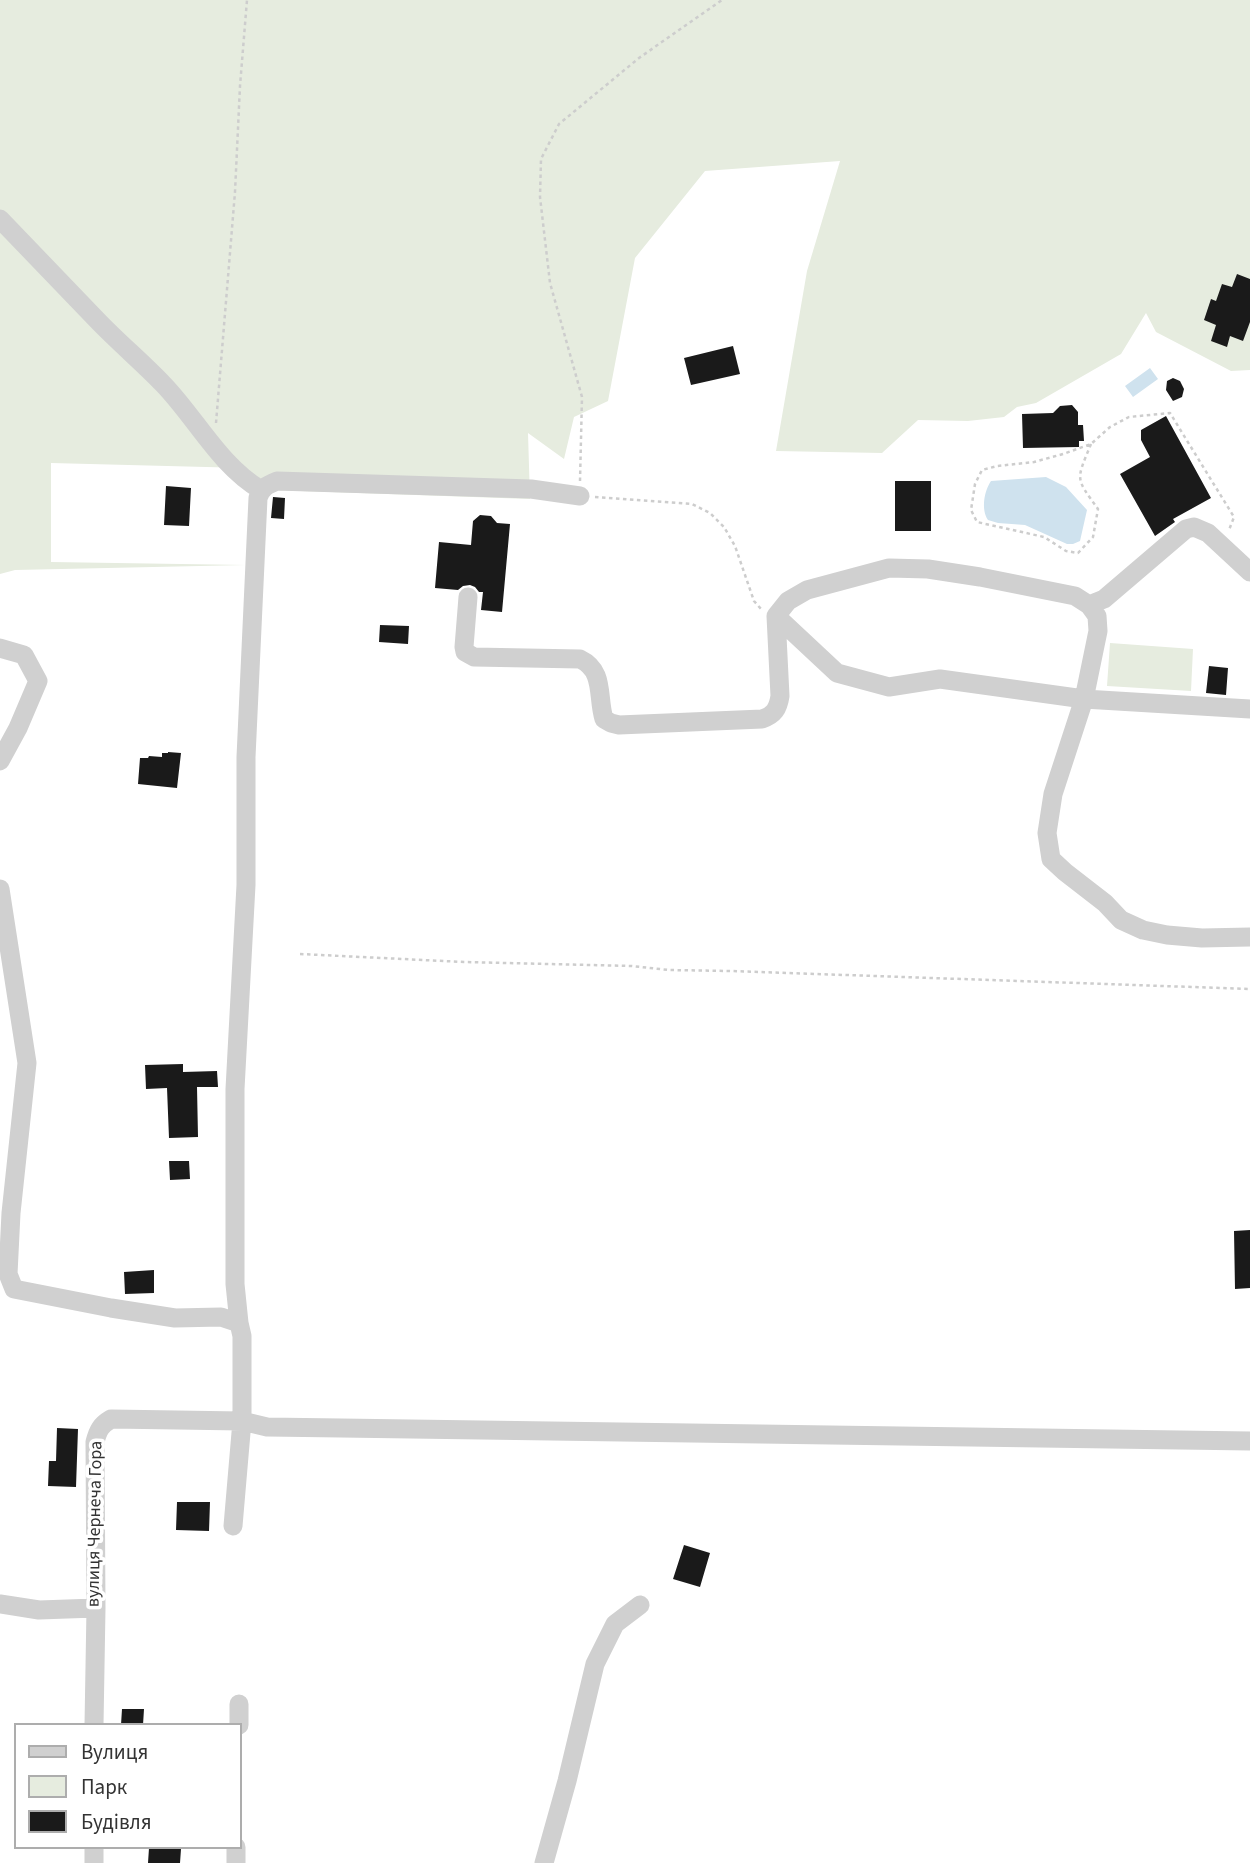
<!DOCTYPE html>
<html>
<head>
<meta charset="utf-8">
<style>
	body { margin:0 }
	#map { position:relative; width:1250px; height:1863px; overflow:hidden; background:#fff; font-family:"Source Sans 3",sans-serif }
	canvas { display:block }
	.legend { position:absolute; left:14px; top:1723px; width:228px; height:126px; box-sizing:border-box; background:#fff; border:2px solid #adadad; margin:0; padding:9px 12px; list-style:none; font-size:21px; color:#333 }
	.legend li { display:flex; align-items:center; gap:14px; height:35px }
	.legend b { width:35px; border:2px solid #adadad }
</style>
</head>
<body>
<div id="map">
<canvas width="1250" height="1863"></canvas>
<ul class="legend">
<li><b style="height:9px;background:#d0d0d0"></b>Вулиця</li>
<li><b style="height:19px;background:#e6ecdf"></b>Парк</li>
<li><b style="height:19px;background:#1a1a1a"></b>Будівля</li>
</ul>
</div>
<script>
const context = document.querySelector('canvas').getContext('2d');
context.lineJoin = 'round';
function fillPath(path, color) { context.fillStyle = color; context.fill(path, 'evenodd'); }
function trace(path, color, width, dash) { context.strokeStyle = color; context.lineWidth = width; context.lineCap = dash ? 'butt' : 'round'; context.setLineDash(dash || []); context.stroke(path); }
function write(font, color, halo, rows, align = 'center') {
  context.font = font + ' "Source Sans 3",sans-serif'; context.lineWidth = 7; context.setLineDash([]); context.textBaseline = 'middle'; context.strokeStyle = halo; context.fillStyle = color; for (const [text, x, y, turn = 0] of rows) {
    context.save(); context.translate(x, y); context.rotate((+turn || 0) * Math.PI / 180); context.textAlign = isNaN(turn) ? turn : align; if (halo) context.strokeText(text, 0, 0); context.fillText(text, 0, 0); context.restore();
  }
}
const green = new Path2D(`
	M0 0H1250V370L1231 371 1156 332 1146 313 1121 354 1036 403 1017 407 1004 417 968 421 918 420 882 453 776 451 807 271 840 161 705 171 635 258 608 401 574 417 564 459 528 433 530 499 272 490 245 468 51 463V562L246 565 15 570 0 574Z
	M1110 643 1193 649 1191 691 1107 686Z`);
const water = new Path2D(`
	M1150 368 1158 379 1133 397 1125 386Z
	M1046 477 1066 487 1087 510 1080 541 1073 544H1067L1025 525 998 523 988 520C981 510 984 491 991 481Z`);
const building = new Path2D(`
	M1237 274 1250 279V322L1243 341 1230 336 1227 347 1211 341 1216 325 1204 320 1211 299 1216 301 1222 284 1232 287Z
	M733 346 740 374 691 385 684 358Z
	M1173 378 1180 381 1184 389 1182 397 1173 401 1166 390 1167 381Z
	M1072 405 1078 412V425H1083L1084 441H1079V447L1023 448 1022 414 1053 413 1060 406Z
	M1166 416 1211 498 1173 519 1175 522 1155 536 1120 474 1150 457 1141 440V430Z
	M895 481H931V531H895Z
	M166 486 191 488 189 526 164 525Z
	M273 497 285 498 284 519 271 518Z
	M480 515 491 516 497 523 510 524 502 612 481 610 483 592H479L475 587 470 585 463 586 458 590 435 588 439 542 471 545 473 521Z
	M380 625 409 626 408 644 379 642Z
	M1209 666 1228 668 1226 695 1206 693Z
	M168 752 181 753 177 788 138 784 140 758H148L149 756 162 757V753H168Z
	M183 1064V1072L217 1071 218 1087H197L198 1137 169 1138 167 1088 146 1089 145 1065Z
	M169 1161H189L190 1179 170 1180Z
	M1250 1230V1288L1235 1289 1234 1231Z
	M154 1270V1293L125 1294 124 1272Z
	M57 1428 78 1429 76 1487 48 1486 49 1461H56Z
	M177 1502H210L209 1531 176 1530Z
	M684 1545 710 1553 700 1587 673 1579Z
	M122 1709H144L143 1725H121Z
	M173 1847V1849H181L180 1863H148L149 1848Z`);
const path = new Path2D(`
	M216 423 235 192 240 86 247 0
	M1091 444C1076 481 1075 477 1098 509L1093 537 1078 553 1066 551 1044 537 977 522 971 510 975 484 982 470 997 466 1034 462 1063 454 1091 444 1110 427 1129 417 1170 413 1234 517 1229 530
	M580 481 582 397 550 283 540 197 541 159 559 124 639 58 722 0
	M595 497 692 504 710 513 724 527 735 546 754 601 761 609
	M300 954 464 962 632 966 669 970 730 971 1250 989`);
const minor = new Path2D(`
	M0 219C32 252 64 286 97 320 118 342 142 362 163 384 196 418 219 465 261 490
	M468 597 464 647 465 652 474 657 580 659C605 671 597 696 604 719L611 723 619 725 762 719C774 715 778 709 780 696L776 616 788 601 807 590 889 568 928 569 980 577 1075 596 1089 605 1097 616 1098 631 1084 699 1053 794 1047 833 1051 859 1065 872 1105 903 1121 920 1143 930 1167 935 1202 938 1250 937
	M1089 605 1104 599 1186 529 1194 527 1208 533 1250 572
	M776 616 837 673 889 687 940 679 1084 699 1250 709
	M0 648 24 655 38 681 18 728 0 761
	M0 889 27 1063 11 1213 8 1274 14 1289 111 1308 175 1318 221 1317 239 1323 242 1336V1421L233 1526
	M239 1323 235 1284V1089L246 885V757L258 498C261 488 267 485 277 481L531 489 580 496
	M0 1604 39 1610 96 1608
	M94 1725 96 1608 95 1442C98 1430 101 1425 111 1419L242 1421 267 1427 341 1428 1250 1441
	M239 1725V1704
	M94 1863V1847
	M236 1863V1847
	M544 1863 567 1781 595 1664 615 1624 640 1605`);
const streetNames = [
	["вулиця Чернеча Гора",96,1524,-89]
];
fillPath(green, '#e6ecdf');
fillPath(water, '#cfe2ee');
fillPath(building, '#1a1a1a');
trace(path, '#cdcdcd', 2.5, [3.5, 3.5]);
trace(minor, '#d0d0d0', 19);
write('18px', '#333', '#fff', streetNames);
</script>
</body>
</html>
